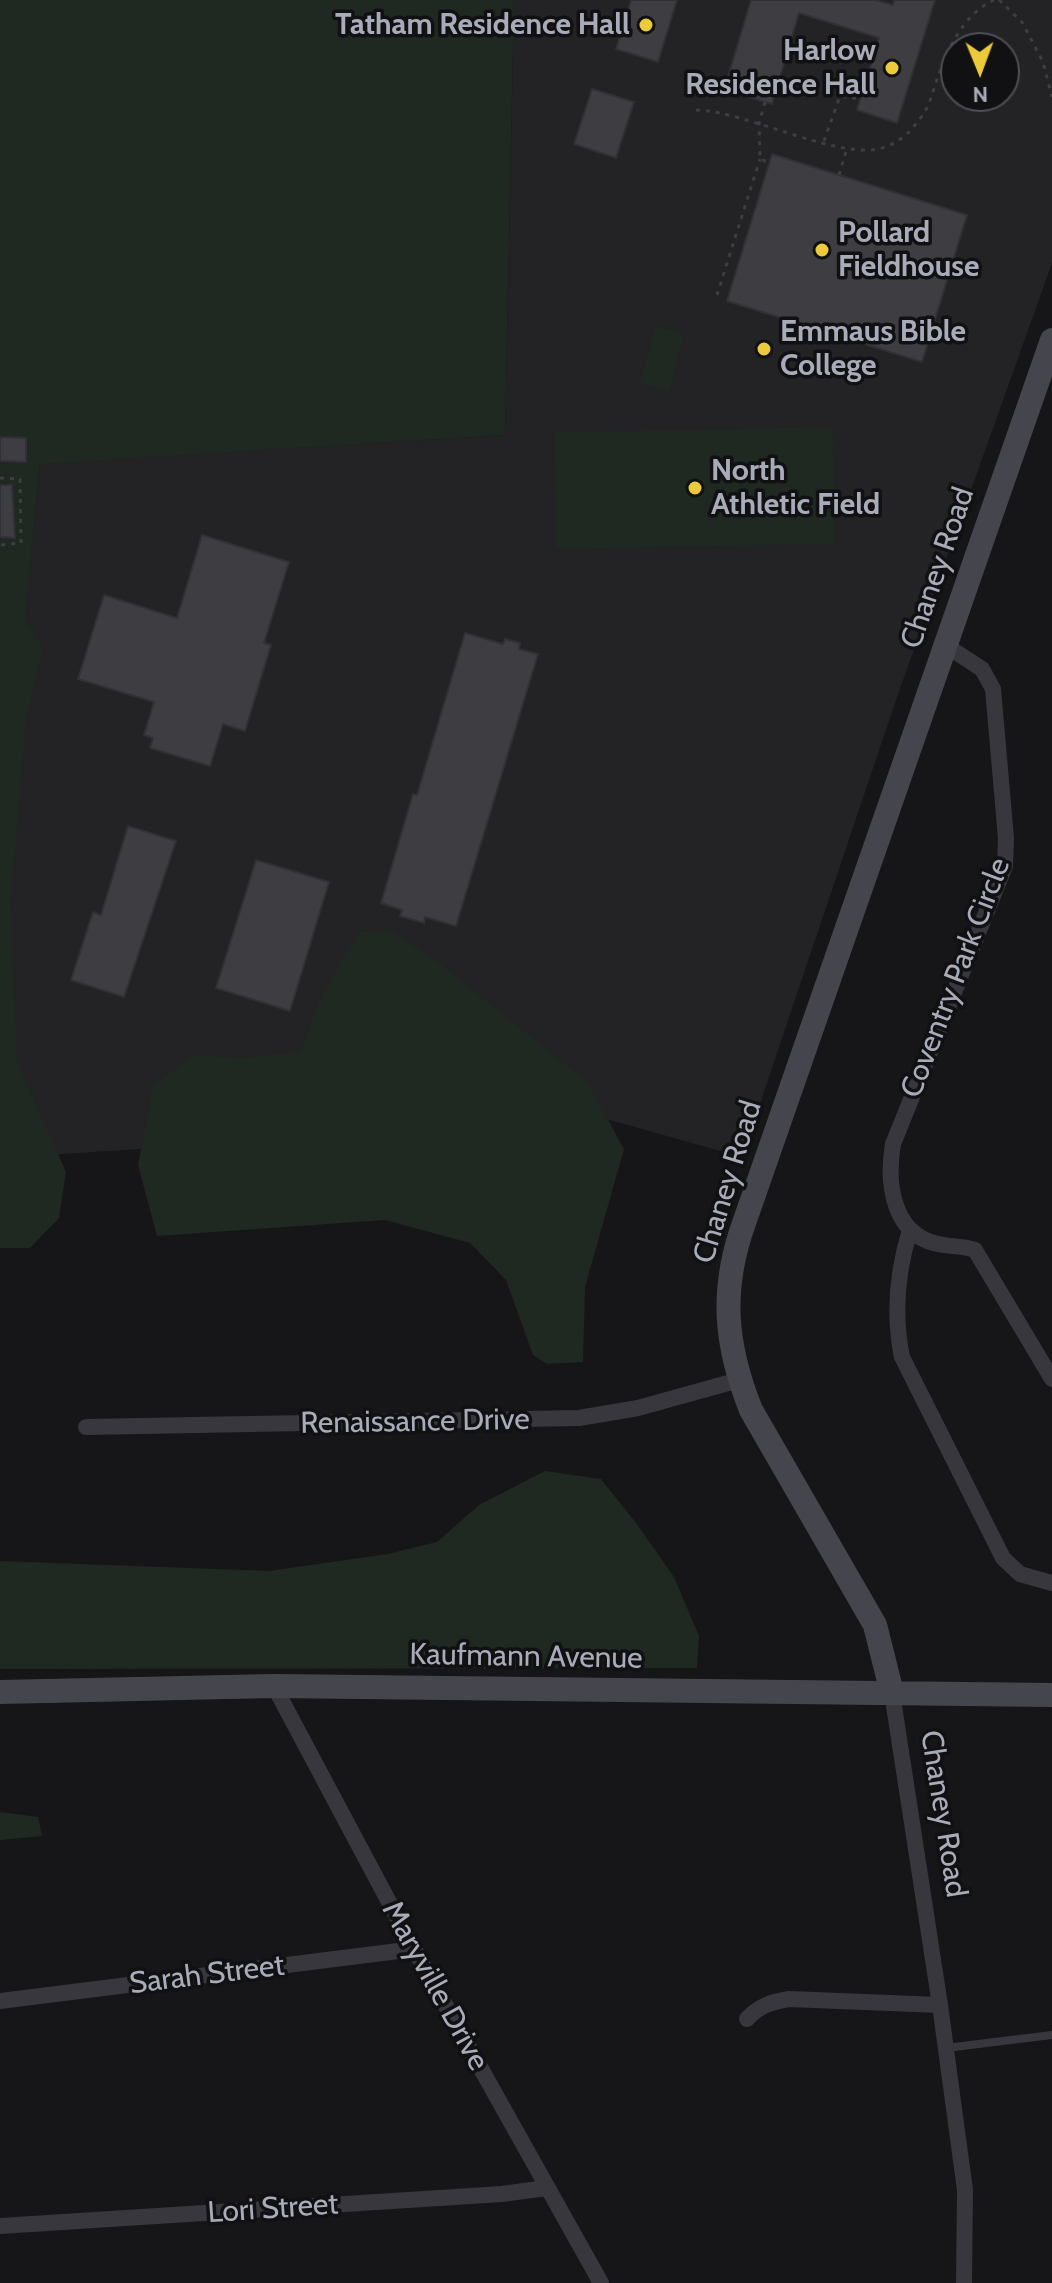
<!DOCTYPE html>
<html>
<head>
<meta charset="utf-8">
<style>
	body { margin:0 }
	#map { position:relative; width:1052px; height:2283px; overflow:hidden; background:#161618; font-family:Cabin,sans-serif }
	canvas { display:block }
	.north { position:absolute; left:940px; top:32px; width:80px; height:80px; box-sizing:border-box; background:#111113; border:2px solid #4d4f55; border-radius:50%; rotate:179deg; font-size:22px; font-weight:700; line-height:32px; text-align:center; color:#a8abb8 }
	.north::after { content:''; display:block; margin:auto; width:28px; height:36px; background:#edca39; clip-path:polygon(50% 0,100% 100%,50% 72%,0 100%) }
</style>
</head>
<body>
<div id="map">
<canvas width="1052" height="2283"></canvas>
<div class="north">N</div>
</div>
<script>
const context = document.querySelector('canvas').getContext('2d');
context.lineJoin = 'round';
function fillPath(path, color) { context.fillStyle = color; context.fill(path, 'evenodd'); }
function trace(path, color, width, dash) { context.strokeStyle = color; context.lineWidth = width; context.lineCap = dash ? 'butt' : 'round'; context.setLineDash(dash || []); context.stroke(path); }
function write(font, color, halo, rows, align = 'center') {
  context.font = font + ' Cabin,sans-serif'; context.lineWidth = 7; context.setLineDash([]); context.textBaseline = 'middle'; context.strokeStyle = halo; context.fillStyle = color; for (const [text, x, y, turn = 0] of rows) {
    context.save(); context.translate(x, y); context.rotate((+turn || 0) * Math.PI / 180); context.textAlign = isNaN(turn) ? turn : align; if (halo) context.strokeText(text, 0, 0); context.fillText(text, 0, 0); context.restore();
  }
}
const built = new Path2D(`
	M514 0H1052V263L897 697 742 1157 606 1119 0 1158V869L40 463 505 435ZM956 48H1004V96H956Z`);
const green = new Path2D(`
	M0 0H514L505 435 40 464 25 620 43 648 26 721 11 900 17 1061 66 1172 59 1218 30 1248H0Z
	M656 326 685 334 669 391 639 383Z
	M833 427 835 544 556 549 554 432Z
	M391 931 442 965 588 1083 624 1149 585 1287 583 1362 547 1364 533 1355 506 1280 470 1243 385 1220 157 1236 138 1165 153 1086 192 1055 241 1058 300 1051 323 992 359 932Z
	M545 1471 601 1479 636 1523 674 1577 699 1636 697 1668 0 1669V1561L269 1571 388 1554 437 1542 479 1505Z
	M0 1812 38 1817 42 1836 0 1840Z`);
const building = new Path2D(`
	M631 0H677L658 62 616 49Z
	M751 0H875L893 5 894 0H935L897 123 857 110 879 38 799 13 772 104 724 90Z
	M592 89 634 102 616 158 574 144Z
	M772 154 967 215 922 362 727 301Z
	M0 437 26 438V462L0 461Z
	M0 485H12L15 538 0 537Z
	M202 535 289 562 264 643 271 645 245 731 223 724 210 766 150 748 153 738 144 735 154 702 78 679 104 595 177 618Z
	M465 633 503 644 505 639 520 643 519 649 538 654 456 926 425 917 424 923 400 916 402 910 381 903 413 794 417 795Z
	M128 826 176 841 124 997 71 980 93 912 101 915Z
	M256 860 329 882 290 1011 216 988Z`);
const path = new Path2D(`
	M999 0 1022 22 1043 62 1052 97
	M765 102 759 124 760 159 770 163
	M696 110C747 111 843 163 885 147 902 141 912 130 922 116 929 107 932 94 936 82 948 50 961 16 994 0
	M824 141 840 96 860 99
	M839 175 847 148
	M717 295 760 159
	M0 478 20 479 21 543 0 545`);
const lane = new Path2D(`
	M946 2048 1052 2035`);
const street = new Path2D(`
	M945 645 982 669 993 689 1006 838 1005 866 893 1144C886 1185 893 1239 944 1245 955 1247 964 1246 975 1250L1052 1379
	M910 1230C897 1272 893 1313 902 1357L1003 1558 1020 1574 1052 1583
	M86 1427 579 1418 638 1408 739 1380
	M274 1686 414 1949 601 2283
	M892 1693 940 2005 965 2190 964 2283
	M0 2001 414 1949
	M747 2019C759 2006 771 2002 789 1999L940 2005
	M0 2226 502 2194 546 2188`);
const secondary = new Path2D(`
	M0 1692 274 1686 1052 1695
	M892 1693 875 1625 751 1410C725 1345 720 1290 744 1223L1052 340`);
const markers = [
	[646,25,8,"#edca39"],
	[892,68,8,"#edca39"],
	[822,250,8,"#edca39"],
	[764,349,8,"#edca39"],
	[695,488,8,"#edca39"]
];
const poiNames = [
	["Tatham Residence Hall",630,25,"right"],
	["Harlow",876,51,"right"],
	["Residence Hall",876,85,"right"],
	["Pollard",838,233],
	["Fieldhouse",838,267],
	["Emmaus Bible",780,332],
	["College",780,366],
	["North",711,471],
	["Athletic Field",711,505]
];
const streetNames = [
	["Chaney Road",938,568,-71],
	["Coventry Park Circle",956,978,-69],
	["Chaney Road",728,1182,-73],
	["Renaissance Drive",415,1422,-1],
	["Kaufmann Avenue",526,1657,1],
	["Chaney Road",943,1814,81],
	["Sarah Street",207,1975,-7],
	["Maryville Drive",435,1986,61],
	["Lori Street",273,2209,-4]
];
fillPath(built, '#232225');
fillPath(green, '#202822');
fillPath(building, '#3e3e42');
trace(building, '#313034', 2);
trace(path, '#3d3e44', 3, [4, 6]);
trace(lane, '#37373d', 8);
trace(street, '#37373d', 16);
trace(secondary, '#45464d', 24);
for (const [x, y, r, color] of markers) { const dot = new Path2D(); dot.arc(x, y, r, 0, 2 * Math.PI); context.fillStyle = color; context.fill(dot); trace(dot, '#111113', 3); }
write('bold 30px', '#a8abb8', '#111113', poiNames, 'left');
write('30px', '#a8abb8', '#111113', streetNames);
</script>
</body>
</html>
